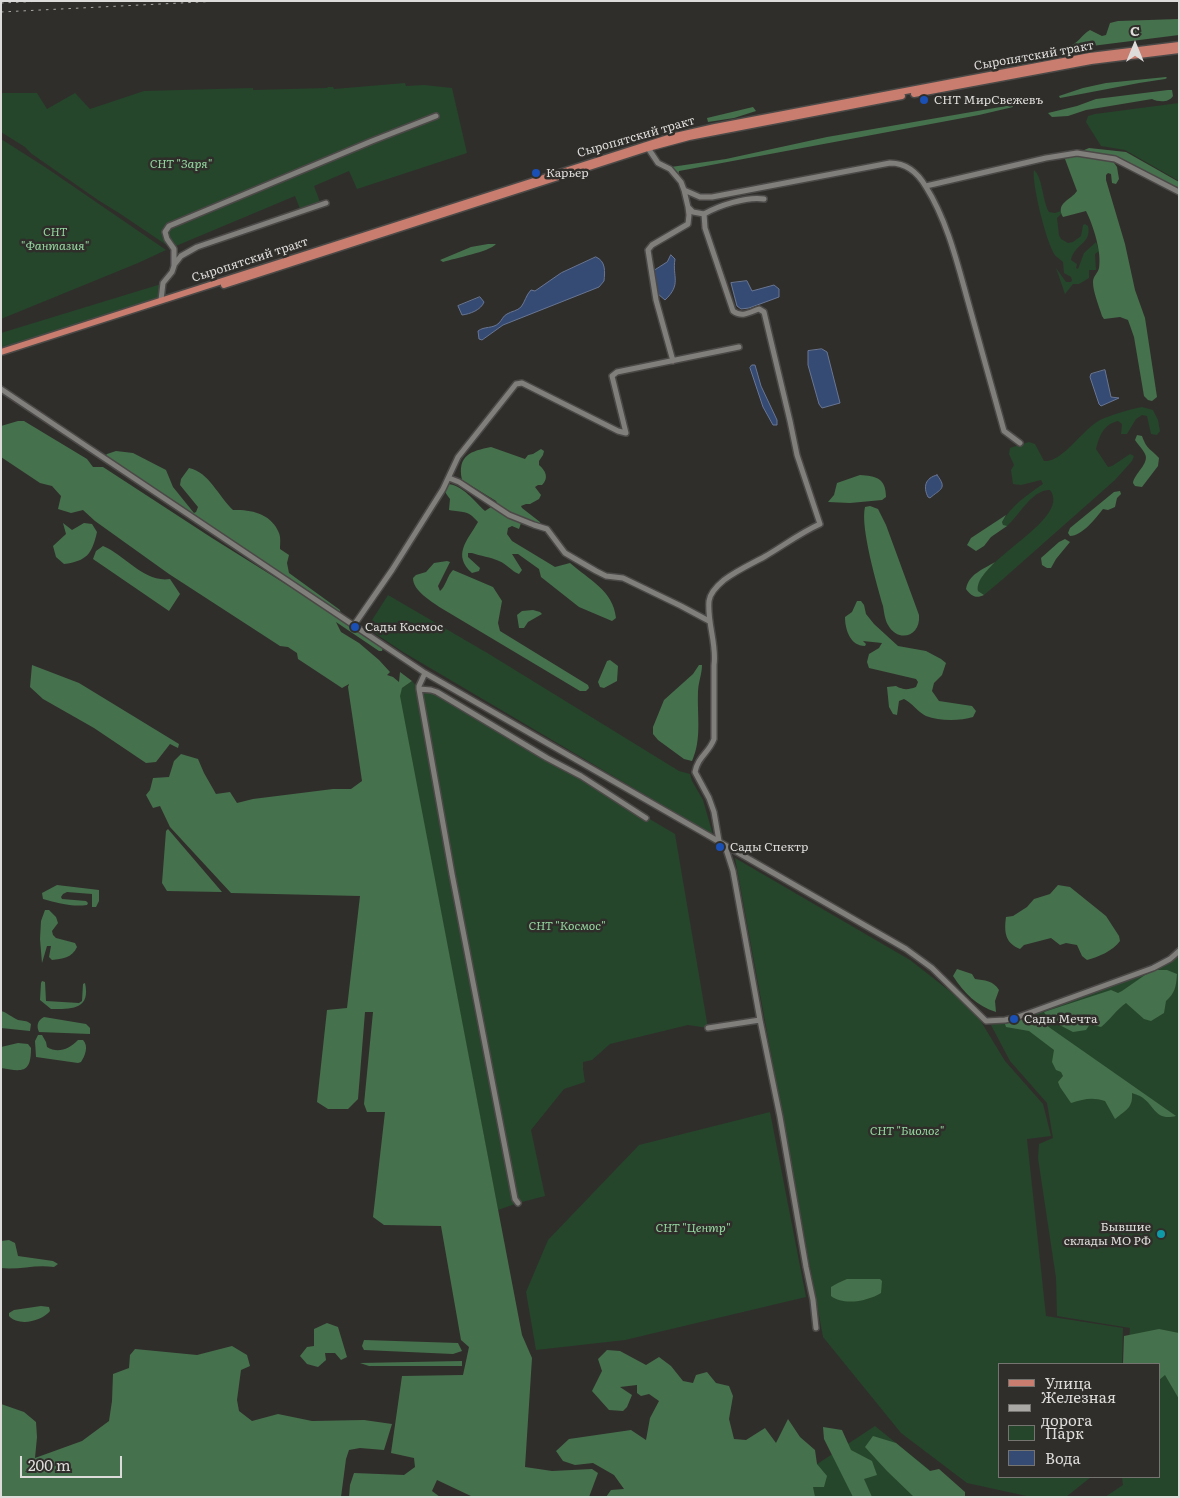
<!DOCTYPE html>
<html>
<head>
<meta charset="utf-8">
<style>
	body { margin:0 }
	#map { position:relative; width:1180px; height:1498px; overflow:hidden; background:#302e2b; font-family:Literata,serif }
	canvas { display:block }
	.frame { position:absolute; inset:0; border:2px solid #dedcda; pointer-events:none }
	.legend { position:absolute; left:998px; top:1363px; width:162px; height:115px; box-sizing:border-box; background:#302e2b; border:1px solid #767471; margin:0; padding:6px 9px; list-style:none; font-size:15px; color:#dedcda }
	.legend li { display:flex; align-items:center; gap:10px; height:25px }
	.legend b { width:25px; border:1px solid #767471 }
	.north { position:absolute; left:1110px; top:20px; width:50px; height:50px; -webkit-text-stroke:4px #302e2b; paint-order:stroke; rotate:0deg; font-size:14px; font-weight:700; line-height:20px; text-align:center; color:#dedcda }
	.north::after { content:''; display:block; margin:auto; width:18px; height:22px; background:#dedcda; clip-path:polygon(50% 0,100% 100%,50% 72%,0 100%) }
	.scale { position:absolute; left:20px; top:1456px; width:102px; height:22px; box-sizing:border-box; border:2px solid #dedcda; border-top:0; padding-left:6px; font-size:15px; line-height:18px; white-space:nowrap; color:#dedcda; -webkit-text-stroke:4px #302e2b; paint-order:stroke }
</style>
</head>
<body>
<div id="map">
<canvas width="1180" height="1498"></canvas>
<div class="frame"></div>
<ul class="legend">
<li><b style="height:6px;background:#c87d6e"></b>Улица</li>
<li><b style="height:6px;background:#aaa8a5"></b>Железная дорога</li>
<li><b style="height:14px;background:#25462b"></b>Парк</li>
<li><b style="height:14px;background:#354b74"></b>Вода</li>
</ul>
<div class="north">С</div>
<div class="scale">200 m</div>
</div>
<script>
const context = document.querySelector('canvas').getContext('2d');
context.lineJoin = 'round';
function fillPath(path, color) { context.fillStyle = color; context.fill(path, 'evenodd'); }
function trace(path, color, width, dash) { context.strokeStyle = color; context.lineWidth = width; context.lineCap = dash ? 'butt' : 'round'; context.setLineDash(dash || []); context.stroke(path); }
function write(font, color, halo, rows, align = 'center') {
  context.font = font + ' Literata,serif'; context.lineWidth = 5; context.setLineDash([]); context.textBaseline = 'middle'; context.strokeStyle = halo; context.fillStyle = color; for (const [text, x, y, turn = 0] of rows) {
    context.save(); context.translate(x, y); context.rotate((+turn || 0) * Math.PI / 180); context.textAlign = isNaN(turn) ? turn : align; if (halo) context.strokeText(text, 0, 0); context.fillText(text, 0, 0); context.restore();
  }
}
const green = new Path2D(`
	M405 83 406 86 424 85 452 88 467 153 357 189 349 171 314 186 320 202 300 209 295 196 171 248 119 213 98 200 32 154 25 147 1 132V93H37L47 109 75 93 90 109 144 91 253 88V90L327 88 328 87H333L334 89Z
	M1179 103V181L1125 150 1101 146 1086 122 1088 116 1095 114Z
	M1 139 45 167 166 250 138 263 1 319Z
	M1034 170C1043 178 1042 200 1049 212L1055 213 1061 211V214L1057 218 1059 235 1061 239 1068 243 1073 242 1081 236 1083 225 1085 224 1088 226C1092 244 1074 244 1071 260L1077 264 1076 268 1078 269 1084 253 1096 242 1099 251 1095 254 1096 270H1089V278L1079 284H1073L1065 294 1056 268 1066 282H1071L1072 280 1071 277 1064 273 1063 262C1061 260 1059 259 1057 257 1048 251 1031 181 1034 170Z
	M158 285H159L160 296 158 299 1 349V333Z
	M1142 407 1153 410 1158 420 1160 431 1157 435 1151 434 1147 416 1142 415 1136 419 1127 434H1121L1122 424 1118 421C1103 425 1100 435 1096 449L1108 467 1112 466 1130 454 1134 456 1132 461 1115 480 1003 579 984 595 978 591C971 563 1073 520 1050 490 1031 490 1020 515 1007 526H1003L1002 522C1012 505 1027 495 1043 484L1041 480 1021 485 1013 484 1011 470 1014 465 1009 454 1010 448 1029 442 1035 444 1044 461C1062 463 1083 429 1100 420 1111 415 1130 409 1142 407Z
	M388 595 489 654 679 771 690 774 692 781 703 800 713 835 403 652 367 628Z
	M412 681 419 689 431 690 675 834 708 1028 688 1025 610 1044 592 1060 583 1062V1069L585 1082 564 1089 531 1130 545 1196 518 1203 498 1210 399 696 402 688Z
	M735 858 910 960 974 1010 1005 1061 1043 1104 1051 1136 1027 1139 1046 1316 1123 1328 1122 1364H999V1477H1091L1066 1497H1031L967 1483 901 1433 823 1337Z
	M1179 954V1497H1105L1123 1485 1122 1477H1159V1364H1127L1130 1328 1057 1316 1056 1278 1038 1158 1039 1144 1053 1138 1047 1103 1010 1061 991 1025 1019 1019 1163 966Z
	M770 1112 806 1297 625 1340 536 1350 526 1292 548 1240 639 1145Z
	M875 1426 963 1497H767Z`);
const forest = new Path2D(`
	M1179 19V35L1068 49V47C1079 43 1081 35 1090 30L1102 36 1106 35 1110 23 1118 21Z
	M1166 77 1167 78 1165 79 1139 83 1060 98 1059 96 1083 88 1106 83Z
	M1168 90H1172L1173 96C1169 103 1158 102 1152 99L1086 110 1068 116 1052 117 1048 113 1077 106 1096 99Z
	M1012 105 1013 107 979 115 679 171 678 176 671 167 726 159 827 137Z
	M753 107 756 111 734 118 708 122 707 118Z
	M1089 148 1126 152 1179 182V190L1155 176 1122 160 1082 151Z
	M1070 155 1112 160 1117 167 1119 179 1116 184 1112 183 1111 174 1108 173 1106 175V180L1125 244 1135 290 1145 318 1157 397 1152 401 1148 400 1144 396 1134 337 1128 320 1120 317 1104 319 1102 316C1099 306 1093 292 1093 282 1093 276 1098 273 1099 268 1102 252 1093 225 1086 211L1063 217C1055 203 1071 200 1077 191L1065 159V157Z
	M488 244H496C489 252 455 258 443 262L440 260 471 247Z
	M18 421H24L87 459 93 467H103L212 538 356 628 383 647 382 651H379L336 622 341 632 359 643 379 660 390 672 387 675 393 677 399 682 400 672 412 681 402 688 400 696 522 1335 532 1358 525 1467 552 1471 592 1469 598 1473 589 1497H473L437 1480 432 1491 440 1497H349L350 1485 354 1473 404 1475 415 1467 414 1458 391 1453 402 1376 463 1375 469 1347 461 1340 441 1226 384 1225 373 1217 385 1112H367L364 1104 373 1012H365L358 1099 348 1109H328L317 1102 327 1010 347 1008 360 896 231 893 170 827 160 806 153 808 146 795 150 790 153 778 169 777 174 761 181 754 198 759 204 773 216 794 230 792 237 803 253 799 333 789H351L362 781 348 687 349 684 342 688 298 659 297 653 288 647 280 646 169 574 95 521 83 510 71 513 58 509 61 496 52 486 40 483 1 457V426Z
	M1137 435 1142 436C1147 450 1150 448 1159 458L1158 466 1142 487 1135 486 1133 483C1134 474 1150 463 1145 454 1143 449 1138 445 1135 440Z
	M491 447 525 459 528 455 533 454 541 449 544 451 543 455 539 461V465C546 471 549 478 542 485H538L535 487 541 495 539 499 530 504H526L521 506 522 508 540 522 541 525 525 520 521 523 519 529 512 526 508 528 507 534 512 541 555 567 570 563C589 580 613 590 616 618L612 621 579 607 541 577 539 569 518 554H512L522 570 519 574C511 571 507 564 499 561 491 557 480 556 472 553H468V557L480 568 479 571 472 573C452 555 467 541 478 522 467 509 463 513 449 510L450 499C446 493 443 492 447 484 462 484 475 502 485 511L491 507 496 508 498 505 496 501 462 480C457 455 471 451 491 447Z
	M116 451 133 453 166 470 173 487 194 513 196 512 198 507 180 485 181 479 189 468C209 472 218 496 233 510 251 509 272 514 279 533 281 538 280 544 280 549L289 555 287 563 289 573 340 610 341 616 104 457 107 454Z
	M860 475C876 476 886 478 886 497L882 500 850 503 828 502 834 495 837 483Z
	M1120 491 1121 494 1117 498 1115 507 1108 510 1103 509C1096 518 1082 536 1070 536L1068 533 1070 528 1114 492Z
	M870 506 878 509 886 525 919 615C921 637 898 643 888 625 885 620 884 612 883 606 877 585 860 527 865 507Z
	M1006 515 1002 522 1003 525 1007 526 991 537 984 546 976 551 967 545 971 538Z
	M84 523 92 524 97 532C92 554 87 561 64 564L56 557 53 546 66 534 63 523 72 530Z
	M1065 539 1070 542 1056 559 1051 568H1047L1042 565 1041 558 1059 542Z
	M103 546C125 555 144 583 170 579L180 594 169 611 93 559 96 551Z
	M447 561 450 562 438 586 440 591C446 586 447 576 453 570L493 587 502 601 498 623 500 631 588 685 589 688 586 691H580L441 608C431 601 413 591 413 578L416 575 426 572 434 563Z
	M995 562C988 570 976 580 978 591L984 595C976 599 971 596 966 589 969 574 982 570 995 562Z
	M857 601H861L864 605 866 614 874 624 898 646 926 651 941 659 946 663 942 675 934 683 932 691 939 701 972 706 976 711 973 717C960 721 939 721 926 716 918 712 912 703 904 699L899 701 897 715 893 714 889 707 887 687 896 686C903 690 908 690 916 687L918 682 916 679 869 668 867 662 869 654 879 648 882 643 863 641 866 644 865 646C850 646 845 629 845 617L852 612Z
	M533 610 540 612 542 614 528 622 524 628H519L517 615 522 611Z
	M610 660 618 666 617 681 604 688 600 687 598 682 607 661Z
	M32 665 79 683 179 744 178 748 170 744 156 762 146 763 94 728 43 699 30 687Z
	M699 665H702C702 674 698 683 698 692 697 716 702 739 692 761L684 759 658 740 653 734V727L664 700 693 674Z
	M168 829 222 892 167 891 162 883 166 831Z
	M57 885 99 890V901L96 907H92V894L67 892 63 894 61 897 62 899 86 901 88 903 87 905C71 907 58 903 43 899L42 893Z
	M1058 885 1070 887 1106 916 1119 936 1120 941C1113 951 1098 957 1087 960L1082 956 1077 945 1066 943 1060 945 1051 938 1024 945 1020 949C1005 943 1004 932 1006 917L1013 916 1027 907 1034 899 1050 894Z
	M45 910H49L56 917 58 923 52 931 53 935 56 938 75 943 77 947C72 958 62 959 52 960L49 957 51 946H47L42 963 40 939 41 921Z
	M957 969 972 974 975 979C984 980 994 981 999 990L995 1001 996 1012C977 1006 964 993 953 976Z
	M1156 970H1167L1177 974C1176 987 1175 993 1166 1001L1164 1013 1151 1021 1144 1019 1126 1003C1116 1010 1110 1020 1101 1027L1090 1024 1086 1030 1073 1032 1048 1019 1044 1012 1111 990 1118 993 1122 991 1145 975Z
	M42 981 45 982 46 1001 79 1003 82 1001 83 984 85 983C91 1010 71 1009 51 1009L40 1000 41 983Z
	M1 1011C8 1013 11 1017 18 1020 23 1021 26 1020 31 1024L30 1031 1 1028Z
	M1033 1016 1176 1116C1156 1121 1155 1107 1143 1098 1141 1096 1135 1094 1132 1093 1133 1108 1126 1110 1115 1119L1105 1101C1092 1097 1084 1099 1071 1103L1060 1087 1058 1082 1063 1076 1061 1072 1056 1070 1052 1062 1054 1050 1029 1031 1006 1027 1005 1024Z
	M44 1017 86 1024 90 1028V1034L39 1032C36 1025 38 1020 44 1017Z
	M38 1035H42L46 1042 47 1047C58 1054 69 1049 78 1040H83C89 1046 85 1056 81 1062L78 1063 36 1057 35 1041Z
	M18 1043 28 1044 31 1048C31 1073 23 1072 1 1068V1047Z
	M9 1240 15 1243 18 1256 53 1261 58 1264 54 1267C36 1264 19 1270 1 1268V1241Z
	M847 1279H880L882 1281 881 1293C868 1301 844 1306 831 1296V1287L838 1283Z
	M41 1306 49 1307 50 1311C42 1321 19 1327 9 1316V1313L14 1310Z
	M327 1323 338 1327 347 1357 341 1360 335 1353H325L326 1360 318 1367 307 1364 300 1356 307 1347 314 1346V1329Z
	M1159 1329 1179 1333V1399L1165 1375 1159 1380V1364H1123L1124 1336Z
	M364 1340 458 1343 462 1351 453 1354 364 1350 362 1346Z
	M232 1346 247 1355 250 1366 241 1370 237 1400 239 1411 252 1421 278 1414 312 1421 364 1420 392 1424 384 1450 360 1448 349 1450 346 1459 341 1497H1V1404L24 1412 36 1422 37 1437 35 1458 82 1441 109 1421 112 1401 113 1374 129 1368 130 1355 135 1349 197 1355Z
	M607 1350 620 1351 646 1365 659 1357 671 1366 683 1381 693 1383 696 1375 707 1372 716 1383 729 1386 733 1396 729 1419 734 1439 746 1440 765 1428 776 1443 788 1419 800 1437 815 1450 817 1464 827 1476 824 1487H813L815 1497H606L611 1490 624 1489 614 1475 593 1463 575 1465 563 1461 556 1451 569 1439 631 1430 646 1440 650 1418 659 1401 649 1394 641 1396 637 1393V1385L620 1387 632 1395 627 1407 623 1411 609 1410 592 1391 602 1371 598 1359Z
	M462 1361V1366H369L360 1363Z
	M823 1427 842 1430 851 1450 872 1461 877 1475 864 1479 872 1497H853L824 1439Z
	M873 1436 896 1443 930 1471 939 1469 965 1492V1497H914L887 1471 865 1447Z`);
const water = new Path2D(`
	M671 255 675 259C672 277 682 284 665 300L658 294 653 271 667 262Z
	M596 257C606 261 605 272 604 281L599 287 503 325 482 340 479 339 478 331C484 326 493 329 499 323 502 320 503 316 507 314 512 311 517 311 521 307 525 302 526 295 531 290L535 291 561 273Z
	M747 281 752 291 774 285 779 289V297L749 308 741 309 737 306 731 283Z
	M480 297 484 302C481 310 470 314 462 315L458 306Z
	M822 349 827 352 840 403 822 408 819 404 808 365V351Z
	M752 365H755L761 386 777 420V425H773L763 407 750 368Z
	M1105 370 1111 397 1119 398 1101 406 1099 404 1090 377 1091 374Z
	M937 475C948 489 940 489 930 498L928 497C923 487 925 478 937 475Z`);
const minor = new Path2D(`
	M648 148 658 163 670 169 681 182 684 190 688 207 693 212 704 214C718 206 747 196 764 199
	M926 186 1046 158 1077 153 1115 159 1179 192
	M684 190 700 197H712L890 163C906 163 918 173 926 187 948 222 958 266 969 305 981 347 992 389 1004 431L1020 443
	M704 214 705 228 733 311C742 318 750 312 759 309L764 312 790 421 797 455 820 524C800 533 783 546 764 557 751 564 736 571 724 580 718 585 710 592 709 601 707 623 717 644 714 665V739C709 753 698 756 695 772L709 798 714 812 719 841
	M174 265 181 256 197 247 326 203
	M161 300 163 283 172 272 174 266V249L167 239 165 232 169 226 372 141 436 116
	M673 361 656 300 648 250 652 245 688 224 689 215 688 207
	M1 389 425 673 906 949 932 968 986 1021 1005 1020 1018 1017 1153 968 1170 959 1179 951
	M449 478 459 482 509 515 534 525 547 529 565 553 596 571 606 576 623 578 681 606 709 621
	M354 625 392 570 443 489 458 457 516 384 522 383 618 431 626 433 612 376 617 372 739 347
	M425 673 419 686V689L452 874 515 1199 518 1203
	M419 689 431 690 437 692 547 758 581 776 646 818
	M725 846 733 871 760 1020 780 1117 806 1267 813 1300 816 1328
	M708 1028 760 1020`);
const major = new Path2D(`
	M914 94 1091 61 1179 50
	M224 285 648 148 689 137 902 96
	M1 352 671 137 715 127 1090 56 1179 45`);
const rail = new Path2D(`
	M1 3 44 1
	M1 12 220 1`);
const markers = [
	[924,100,5,"#1a4fb4"],
	[536,173,5,"#1a4fb4"],
	[355,627,5,"#1a4fb4"],
	[720,847,5,"#1a4fb4"],
	[1014,1019,5,"#1a4fb4"],
	[1161,1234,5,"#0f9aa8"]
];
const streetNames = [
	["Сыропятский тракт",1034,56,-10],
	["Сыропятский тракт",636,137,-16],
	["Сыропятский тракт",250,260,-18]
];
const poiNames = [
	["СНТ МирСвежевъ",934,100],
	["Карьер",546,173],
	["Сады Космос",365,627],
	["Сады Спектр",730,847],
	["Сады Мечта",1024,1019],
	["Бывшие",1151,1227,"right"],
	["склады МО РФ",1151,1241,"right"]
];
const parkNames = [
	["СНТ \"Заря\"",181,164],
	["СНТ",55,232],
	["\"Фантазия\"",55,246],
	["СНТ \"Космос\"",567,926],
	["СНТ \"Биолог\"",907,1131],
	["СНТ \"Центр\"",693,1228]
];
fillPath(green, '#25462b');
fillPath(forest, '#46714d');
fillPath(water, '#354b74');
trace(water, '#687693', 1);
trace(minor, '#4b4947', 8);
trace(major, '#4b4947', 9);
trace(minor, '#817f7c', 5);
trace(major, '#c87d6e', 6);
trace(rail, '#aaa8a5', 1, [2.5, 5]);
for (const [x, y, r, color] of markers) { const dot = new Path2D(); dot.arc(x, y, r, 0, 2 * Math.PI); context.fillStyle = color; context.fill(dot); trace(dot, '#302e2b', 2); }
write('12px', '#dedcda', '#302e2b', streetNames);
write('12px', '#dedcda', '#302e2b', poiNames, 'left');
write('italic 12px', '#95d8a0', '#302e2b', parkNames);
</script>
</body>
</html>
